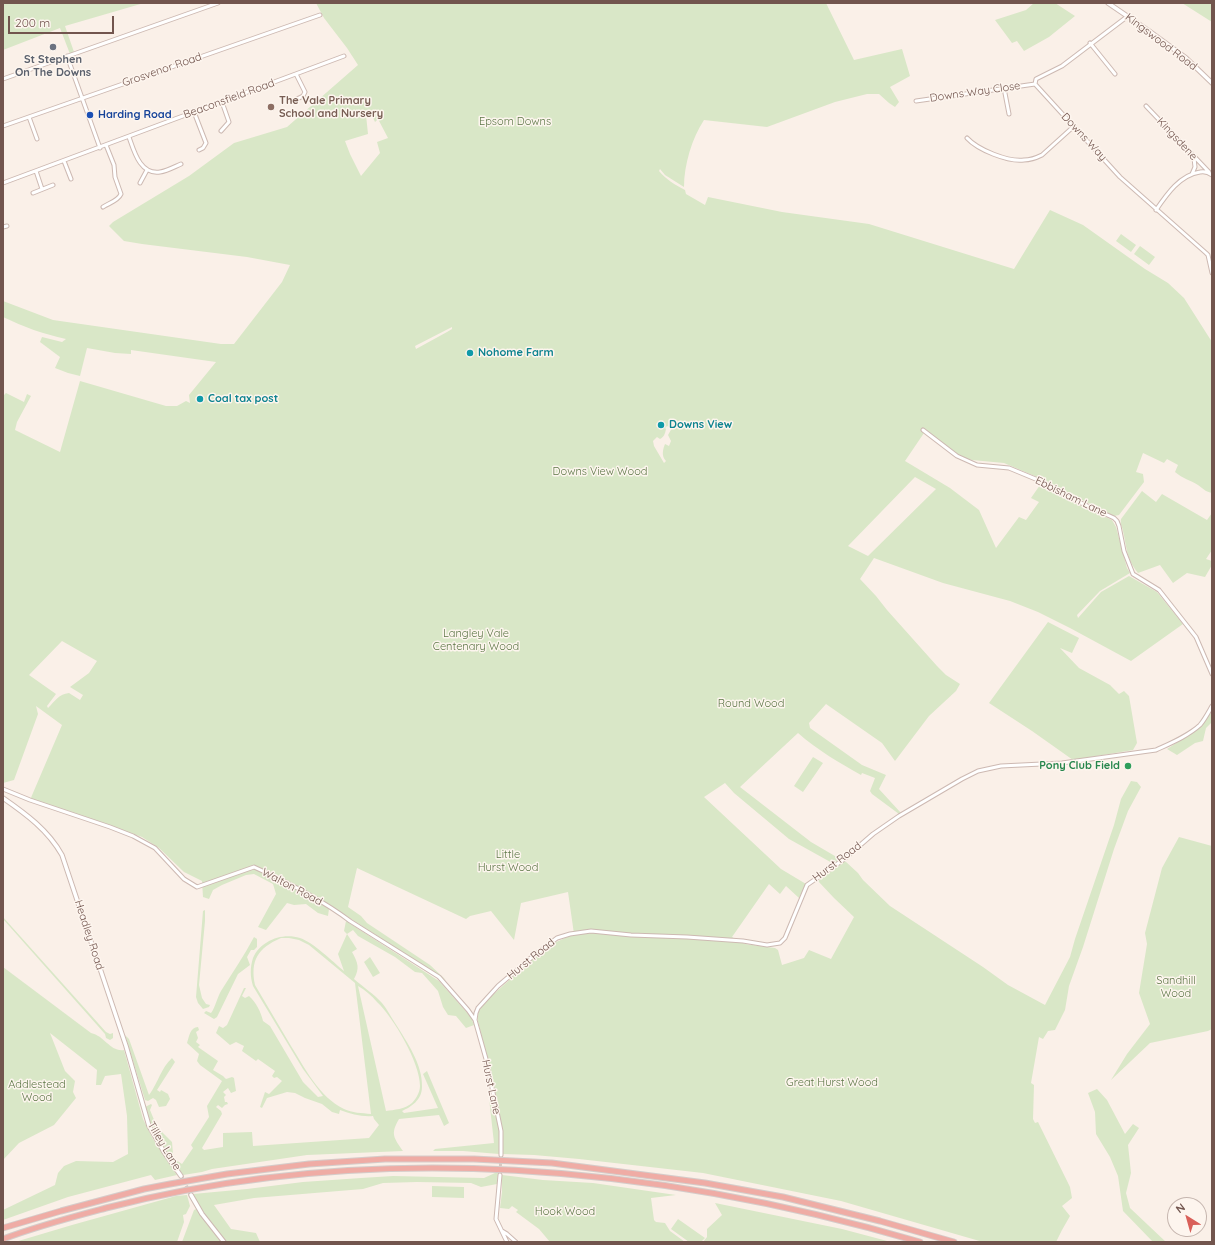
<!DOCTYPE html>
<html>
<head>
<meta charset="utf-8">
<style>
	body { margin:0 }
	#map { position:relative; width:1215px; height:1245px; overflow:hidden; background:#faf0e8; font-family:Quicksand,sans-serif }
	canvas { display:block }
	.frame { position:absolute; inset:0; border:4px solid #72554e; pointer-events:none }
	.north { position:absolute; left:1167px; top:1197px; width:40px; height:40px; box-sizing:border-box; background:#fdf5ee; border:1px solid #c5b5ae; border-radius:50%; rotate:323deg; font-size:11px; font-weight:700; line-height:16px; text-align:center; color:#72554e }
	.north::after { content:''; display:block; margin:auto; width:14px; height:18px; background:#d96059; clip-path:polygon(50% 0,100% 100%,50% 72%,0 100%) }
	.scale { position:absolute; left:8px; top:16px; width:106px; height:18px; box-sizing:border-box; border:2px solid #72554e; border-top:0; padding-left:5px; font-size:12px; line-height:14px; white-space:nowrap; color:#72554e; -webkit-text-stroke:3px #fdf5ee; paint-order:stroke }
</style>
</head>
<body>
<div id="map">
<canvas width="1215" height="1245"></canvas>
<div class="frame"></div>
<div class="north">N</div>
<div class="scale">200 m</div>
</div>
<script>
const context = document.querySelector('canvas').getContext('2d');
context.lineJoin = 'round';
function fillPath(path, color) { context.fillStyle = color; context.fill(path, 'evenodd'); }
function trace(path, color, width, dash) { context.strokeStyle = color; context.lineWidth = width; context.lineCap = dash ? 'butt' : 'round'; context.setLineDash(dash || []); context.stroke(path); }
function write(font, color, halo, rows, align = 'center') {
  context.font = font + ' Quicksand,sans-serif'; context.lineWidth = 3; context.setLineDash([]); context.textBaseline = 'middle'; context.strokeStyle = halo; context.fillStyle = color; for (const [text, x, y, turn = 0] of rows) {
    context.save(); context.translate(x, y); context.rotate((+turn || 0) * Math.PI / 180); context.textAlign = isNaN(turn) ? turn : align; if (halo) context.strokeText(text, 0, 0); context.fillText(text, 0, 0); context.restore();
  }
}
const green = new Path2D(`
	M3 3H144L65 26 74 52 70 54 60 28 3 50Z
	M316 3H826L854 60 902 49 910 76 890 87 899 102 895 107 889 103 879 94H867L835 102 767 127 704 120C692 138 684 165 684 187L665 175 660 169 659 171C666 179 675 185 685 190L686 194 705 205 708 197 782 212 869 224 1014 269 1050 210 1083 225 1145 269 1168 283 1184 298 1212 342V493C1204 491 1204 489 1198 485 1190 480 1183 479 1175 472L1178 465 1167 459 1164 463 1143 453 1136 472 1143 474 1144 482 1119 515 1114 516 1095 509 1096 507 1037 477 1004 463 972 460 957 456 923 431 924 433 905 461 950 488 979 510 996 548 1019 517 1026 520 1039 502 1031 498 1040 485 1063 498 1112 520 1116 527 1127 568 1130 573 1100 591 1077 615 1078 618 1101 592 1129 576 1157 592 1183 624 1131 661 1070 628 1038 612 1010 601 943 583 874 558 860 579 876 596 887 610 937 666 946 675 960 684 956 691 929 716 895 761 882 743 826 704 809 723 810 728 862 765 886 775 879 789 901 813 899 814 872 794 870 791 875 778 862 773 861 775C840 763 817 750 798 733L740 787 811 842 840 859 834 864 789 839 734 793 725 783 704 797 781 869 806 884 799 898 786 886 780 894 769 884 732 937 745 944 775 948 778 950 782 965 804 958 809 950 831 959 854 917 834 898 818 881 845 861 858 873 863 880 890 906 983 967 1008 985 1045 1005 1070 957 1075 939 1114 825 1121 799 1131 781 1137 782 1141 787 1128 811 1114 849 1083 947 1069 986 1065 1010 1055 1030 1048 1031 1043 1039 1039 1037 1031 1083 1034 1085 1033 1119 1035 1123 1038 1122 1070 1187 1072 1198 1062 1206 1070 1216 1062 1230 1056 1242H983L841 1201 703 1173 579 1159 534 1155 502 1154 503 1135 493 1081 477 1018 479 1010 486 1001 536 956 554 943 574 934 568 892 521 903 514 940 491 911 470 916 466 919 357 868 348 907 361 916 367 923 430 965 446 980 331 906 329 909 328 916 318 913 306 904 294 905 287 903 266 930 258 927 276 894 273 884 254 874 246 875 222 885 213 890 209 899 203 897 202 881 184 872 159 848 142 837 30 800 62 725 36 706 38 714 14 780 3 783V396L6 393 24 402 27 394 31 396 17 422 15 430 60 452 80 381 166 406H177L186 401 190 403 189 395 216 362 131 350V354L115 353 87 348 80 376 68 373 55 368 60 357 40 342 42 337 62 342 66 339C43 334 24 327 3 317V301L53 320 221 344H234L282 282 290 265 247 257 142 244 124 241 109 226 113 222 189 176 234 143 287 127 358 65 347 48 324 18ZM370 111 375 122 378 119 388 138 377 142 380 153 361 176 350 154 345 141 368 134 366 115ZM452 327V329L447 332 416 349 415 346ZM667 426 669 427 670 426 672 428 668 435 671 441 669 446 665 444C663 449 661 456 666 461L664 463 654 446 653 441 657 437 660 439C664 437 665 434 666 429L665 428ZM915 477 936 489 868 556 848 546ZM62 641 97 661 89 673 70 687 83 695 80 700 69 693C59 694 55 701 48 708L47 706 56 694 29 675Z
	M1034 3H1055L1075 16 1049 37 1024 51 1017 41 1012 43 995 20 1026 10Z
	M1182 3H1212V22Z
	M1121 234 1136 245 1131 252 1116 241Z
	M1140 246 1155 257 1149 265 1134 254Z
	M1142 491 1156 502 1162 494 1207 520 1212 513V550L1206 559 1212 561V565L1205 577 1187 573 1173 583 1160 565 1138 573C1126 558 1127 548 1123 531 1122 526 1120 524 1121 519Z
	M1048 622 1079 638 1072 653 1060 648 1079 668 1110 685 1119 694 1124 691 1129 696 1137 743 1133 750 1073 760 1032 731 989 703Z
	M1212 712V722L1206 728 1203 741 1195 743 1177 755 1167 749 1196 730Z
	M813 757 823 763 803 792 794 786Z
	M1179 837 1212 846V1029L1208 1031 1150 1043 1111 1080 1127 1054 1150 1024 1139 993 1147 944 1145 933 1162 868Z
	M205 910V921L199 985 202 998 206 1004 210 1005 209 1007 203 1009 198 1003 196 997 203 911Z
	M3 917 106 1032 110 1034 113 1033V1038L110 1040 106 1038 105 1034 3 919Z
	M346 921 439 981 471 1017 474 1025 466 1028 456 1016 448 1015 443 1007 438 991 422 973 415 972 395 957 358 936 353 930 347 934 357 949 352 952C358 963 360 968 354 979 363 987 374 994 382 1003 387 1009 391 1017 395 1023 407 1042 423 1065 422 1087 422 1100 411 1107 402 1111L404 1113 438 1108 423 1074 427 1071 449 1123 444 1126 439 1115 399 1119C390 1134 394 1138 403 1151L307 1155 212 1169 202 1172 183 1175 164 1148 150 1126 145 1107 151 1104 152 1105 150 1110 157 1127 172 1142 173 1154 176 1160 182 1164 193 1148 191 1145 209 1117 207 1106 222 1081 200 1065 197 1061 199 1054 187 1043C189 1037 190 1027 198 1027L199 1030 196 1032 198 1038 196 1042 200 1045 198 1047 218 1061 213 1070 223 1076 226 1079 232 1077 234 1078 236 1091 231 1093 228 1088 223 1092 226 1095 224 1097 225 1102H227L228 1104 225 1105 222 1108 218 1105 216 1107 221 1111 222 1114 202 1148 204 1150 223 1147V1133L252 1132 253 1146 369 1138 379 1125 374 1119 373 1116C362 1117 351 1114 340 1110L339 1114 332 1112 322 1104 305 1098 295 1093 287 1092 267 1098 262 1108 260 1107 265 1092 269 1094 282 1081 277 1077 274 1078 272 1076 275 1071 258 1059 256 1061 242 1051 244 1046 236 1042 230 1045 216 1033 219 1026 223 1028 227 1025 244 988H246L242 996 245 998 249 996C256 1002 261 1012 263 1021L270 1026 303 1082 318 1097 323 1096 303 1069 253 986C250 977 250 967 253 958 260 941 282 932 300 938 314 943 332 961 344 971L338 954 347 934 344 931ZM281 938H289L299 940 309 945 355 983 371 1114C362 1113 352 1113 344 1109 319 1097 305 1068 291 1046 279 1026 267 1005 255 985 250 960 258 948 281 938ZM358 986C365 990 372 996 377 1002 394 1018 420 1063 420 1086 420 1092 416 1099 412 1103 405 1109 394 1110 386 1111Z
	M254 937 257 939V947L254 950H251L247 957 250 965 238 974 217 1017 214 1019 204 1013 206 1011 211 1013C215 1008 217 998 221 991 232 973 244 956 254 937Z
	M370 957 380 973 373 977 364 962Z
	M3 967 91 1033C105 1036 110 1052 124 1050L143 1119 153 1139 177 1175 155 1180 151 1175 68 1197 3 1220V1210L55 1185 58 1173 64 1166 76 1161 113 1162 128 1154 127 1116 121 1074 105 1076 101 1085H96L97 1070 50 1033 65 1071 75 1081 73 1092 76 1098 54 1125 19 1143 3 1160Z
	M125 1035 129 1039 149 1095C158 1083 161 1068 172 1058L175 1062 157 1090 160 1092 161 1090 168 1094 170 1099 166 1106 159 1107 156 1100 153 1098 148 1101 145 1100Z
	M488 1089 499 1128V1154L463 1151H433L435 1149 494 1143Z
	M1097 1089 1107 1100 1125 1134 1133 1124 1139 1128 1128 1145 1131 1173 1126 1193 1130 1208 1166 1242H1153L1123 1211 1118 1176 1110 1157 1096 1134 1095 1112 1088 1093Z
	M495 1173H498L497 1184 481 1187 471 1183 417 1182 383 1183 363 1189 254 1198 214 1205 231 1229 256 1233 260 1242H182L194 1210 200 1207 193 1194 247 1189 303 1182 361 1178 393 1176 484 1178Z
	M502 1175 543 1180 593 1183 676 1195 651 1198 654 1220 656 1222 665 1223 670 1231 685 1242H550L539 1229 516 1212 518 1210 512 1206 509 1209 500 1208 502 1192Z
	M432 1186 464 1187V1198L432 1197Z
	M187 1195 190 1206 186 1214 183 1215 184 1222 177 1242H15L72 1225 176 1196Z
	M715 1203 842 1229 891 1242H703L707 1237V1229L722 1215Z
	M678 1219 705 1238 701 1242H689L671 1229Z`);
const minorTunnel = new Path2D(`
	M500 1175 501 1155`);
const tertiaryTunnel = new Path2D(`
	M181 1176 191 1195`);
const minor = new Path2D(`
	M1128 16 1062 66 1036 79 1035 84 1120 177 1206 253 1208 255 1212 273
	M1090 43 1115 74
	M67 56 100 148
	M3 79 218 3
	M1004 88 1009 114
	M295 100 303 96 305 92 296 74
	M916 101 1035 84
	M1146 106 1209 172
	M194 112 206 143 203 148 199 150
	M29 117 37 139
	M3 126 320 15
	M221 131 229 122 222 102
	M129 137C134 151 140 175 160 172 167 171 174 167 181 164
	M967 138C978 150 1008 162 1024 160 1030 160 1036 158 1042 155L1073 127
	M64 161 71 179
	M36 171 42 189
	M1192 174 1195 167 1194 158
	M3 183 344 56
	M140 183 147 170
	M33 193 53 185
	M103 207C109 203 118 201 121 194L115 177 114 165 106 145
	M1156 210C1167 194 1180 175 1200 172 1205 171 1208 172 1212 175
	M3 227 7 226
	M923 430 957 456 977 465 1009 468 1038 480 1070 498 1114 518 1117 521 1119 526 1124 551 1133 574 1159 590 1196 637 1212 674
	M3 789 30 800 110 827 133 836 155 848 184 879 197 887 254 867C287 882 321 899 350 921L439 977 468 1010 475 1020
	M501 1155V1131L486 1059 475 1020 476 1013 478 1008 498 986 532 957 557 938 570 934 591 931 631 935 687 937 743 941 767 945 780 943 785 938 807 885 843 860 873 834 899 816 962 779 978 771 1001 766 1062 763 1156 750C1171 743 1188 736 1200 725 1205 719 1208 713 1212 706
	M500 1175 496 1219 507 1242
	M502 1231 507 1234 516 1242`);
const tertiary = new Path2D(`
	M1108 3 1149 31 1186 58 1212 83
	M3 798C26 814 48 830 62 855L126 1046 149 1126 164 1152 181 1176
	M191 1195 202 1214 224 1242`);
const motorway = new Path2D(`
	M3 1228 61 1211 144 1189 170 1184 227 1174 309 1164 385 1159H474L552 1163 705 1183 783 1197 880 1221 954 1242
	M3 1239C37 1226 72 1217 106 1208 374 1139 657 1165 920 1242`);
const markers = [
	[53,47,4,"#6b7280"],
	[271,107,4,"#8d6e63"],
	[90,115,4,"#1a4fb4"],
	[470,353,4,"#0f9aa8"],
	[200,399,4,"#0f9aa8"],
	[661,425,4,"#0f9aa8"],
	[1128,766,4,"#2e9e5b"]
];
const streetNames = [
	["Kingswood Road",1161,42,37],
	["Grosvenor Road",162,70,-19],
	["Downs Way Close",975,92,-8],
	["Beaconsfield Road",229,99,-20],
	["Downs Way",1084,137,47],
	["Kingsdene",1177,139,47],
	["Ebbisham Lane",1071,497,26],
	["Hurst Road",837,862,-37],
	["Walton Road",292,887,28],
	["Headley Road",89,935,72],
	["Hurst Road",531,959,-39],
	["Hurst Lane",491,1087,78],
	["Tilley Lane",164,1146,59]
];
const worshipNames = [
	["St Stephen",53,60],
	["On The Downs",53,73]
];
const educationNames = [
	["The Vale Primary",279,101],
	["School and Nursery",279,114]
];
const transitNames = [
	["Harding Road",98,115]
];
const parkNames = [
	["Epsom Downs",515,122],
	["Downs View Wood",600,472],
	["Langley Vale",476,634],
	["Centenary Wood",476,647],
	["Round Wood",751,704],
	["Little",508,855],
	["Hurst Wood",508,868],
	["Sandhill",1176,981],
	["Wood",1176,994],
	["Great Hurst Wood",832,1083],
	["Addlestead",37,1085],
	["Wood",37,1098],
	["Hook Wood",565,1212]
];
const cultureNames = [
	["Nohome Farm",478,353],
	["Coal tax post",208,399],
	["Downs View",669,425]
];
const leisureNames = [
	["Pony Club Field",1120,766]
];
fillPath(green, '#d9e7c7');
trace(minorTunnel, '#d8c9c2', 3, [3, 1.5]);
trace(tertiaryTunnel, '#d8c9c2', 3.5, [3.5, 2]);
trace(minor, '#cdb9b2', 5);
trace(tertiary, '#cdb9b2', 5.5);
trace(motorway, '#d5ccca', 7);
trace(minor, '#fff', 3);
trace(tertiary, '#fff', 3.5);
trace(motorway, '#efaca5', 5);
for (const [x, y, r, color] of markers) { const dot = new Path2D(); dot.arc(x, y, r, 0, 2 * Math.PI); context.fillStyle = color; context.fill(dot); trace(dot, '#fdf5ee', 1.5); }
write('11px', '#72554e', '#fdf5ee', streetNames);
write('bold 11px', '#5b616d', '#fdf5ee', worshipNames);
write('bold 11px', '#785e54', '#fdf5ee', educationNames, 'left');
write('bold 11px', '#164399', '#fdf5ee', transitNames, 'left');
write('11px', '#5d7747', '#fdf5ee', parkNames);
write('bold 11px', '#0d838f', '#fdf5ee', cultureNames, 'left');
write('bold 11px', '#27864d', '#fdf5ee', leisureNames, 'right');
</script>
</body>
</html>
